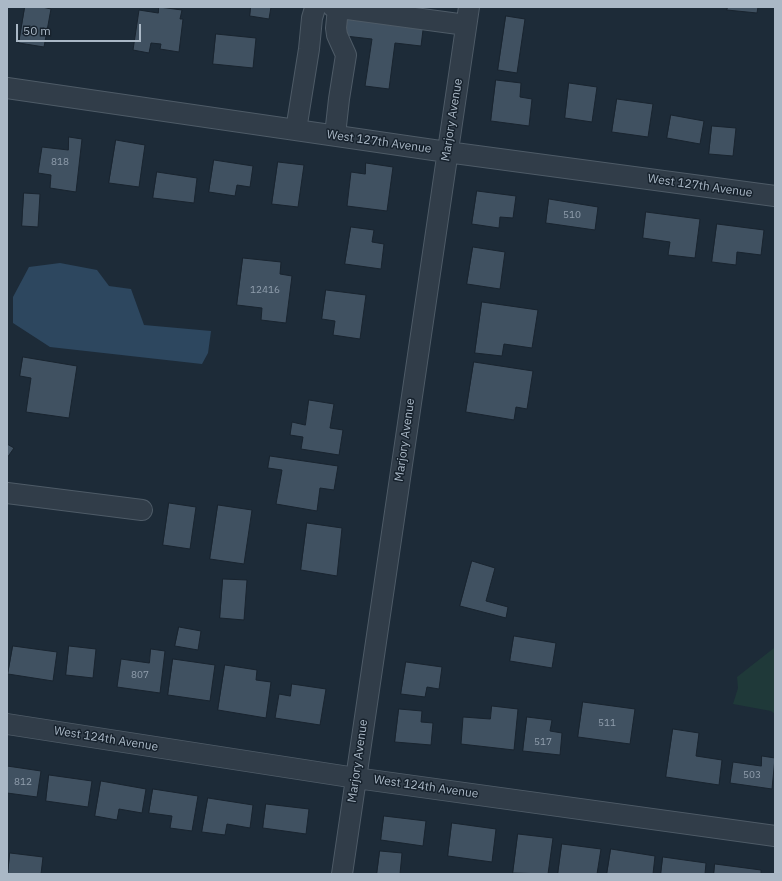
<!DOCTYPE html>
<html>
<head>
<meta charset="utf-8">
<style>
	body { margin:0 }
	#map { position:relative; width:782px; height:881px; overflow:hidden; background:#1d2b38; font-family:"IBM Plex Sans",sans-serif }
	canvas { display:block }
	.frame { position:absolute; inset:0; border:8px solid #aab8c6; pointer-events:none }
	.scale { position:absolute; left:16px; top:24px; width:125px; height:18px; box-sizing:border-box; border:2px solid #aab8c6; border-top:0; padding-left:5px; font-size:12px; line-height:14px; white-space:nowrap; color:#aab8c6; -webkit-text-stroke:3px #17222d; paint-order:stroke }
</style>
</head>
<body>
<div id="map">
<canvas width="782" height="881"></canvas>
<div class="frame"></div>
<div class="scale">50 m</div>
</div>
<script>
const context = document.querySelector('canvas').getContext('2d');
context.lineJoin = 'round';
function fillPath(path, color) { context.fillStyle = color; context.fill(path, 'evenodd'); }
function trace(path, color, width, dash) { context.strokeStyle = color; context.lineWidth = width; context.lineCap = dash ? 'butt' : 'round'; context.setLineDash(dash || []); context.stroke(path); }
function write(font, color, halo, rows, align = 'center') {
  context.font = font + ' "IBM Plex Sans",sans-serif'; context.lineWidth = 3; context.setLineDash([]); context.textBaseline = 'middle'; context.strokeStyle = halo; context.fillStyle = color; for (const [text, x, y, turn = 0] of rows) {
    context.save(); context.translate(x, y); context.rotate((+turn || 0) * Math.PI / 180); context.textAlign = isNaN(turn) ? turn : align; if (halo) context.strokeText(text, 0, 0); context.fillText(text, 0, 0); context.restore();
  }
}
const green = new Path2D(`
	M775 645V714L771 711 733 704 738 688 737 677 774 648Z`);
const water = new Path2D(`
	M60 263 97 270 109 286 131 289 144 325 211 331 208 353 202 364 50 347 13 323V297L29 267Z`);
const building = new Path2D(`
	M25 7H42L51 9 44 47 19 43Z
	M159 7 182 10 180 19H183L179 52 160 49 161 44 151 43 149 53 133 50 139 10 158 13Z
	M251 7H271L269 19 250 16Z
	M728 7H758L757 13 727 10Z
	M348 12 424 22 421 46 395 43 389 89 365 86 372 39 345 36Z
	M506 16 525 19 517 73 498 70Z
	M216 34 256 38 253 68 213 64Z
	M496 80 521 83 520 97 532 99 529 126 491 121Z
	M569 83 597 87 592 122 565 118Z
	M617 99 653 104 648 137 612 132Z
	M671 115 704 121 700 144 667 138Z
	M712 126 736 128 733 156 709 154Z
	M69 137 82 139 76 192 50 188 51 175 38 173 42 147 68 150Z
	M116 140 145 145 139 187 109 183Z
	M214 160 253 166 250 187 237 185 235 196 209 192Z
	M278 162 304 165 298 207 272 204Z
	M366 163 393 167 387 211 347 206 351 172 365 174Z
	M157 172 197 178 194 203 153 198Z
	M477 191 516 196 513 218 500 217 499 228 472 224Z
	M24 193 40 194 38 227 22 226Z
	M549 199 598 207 595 230 546 223Z
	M646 212 700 219 695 258 668 255 670 242 643 238Z
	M717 224 764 230 761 255 737 252 736 265 712 262Z
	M351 227 374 230 372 242 384 244 381 269 345 264Z
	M473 247 505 252 500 289 467 284Z
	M243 258 281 262 280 274 292 276 286 323 261 320 262 308 237 305Z
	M326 290 366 295 360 339 333 335 335 321 322 319Z
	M482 302 538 310 532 348 504 344 502 356 475 353Z
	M23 357 77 366 69 418 26 412 31 378 20 376Z
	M474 362 533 371 527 409 516 407 514 420 466 412Z
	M309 400 334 404 330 428 343 430 339 455 301 449 303 437 290 435 292 422 305 425Z
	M7 444 14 448 7 458Z
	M270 456 338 466 334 490 320 488 317 511 276 504 282 470 268 468Z
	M169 503 196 507 190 549 163 545Z
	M218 505 252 510 244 564 210 559Z
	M307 523 342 528 337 576 301 570Z
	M472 561 495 568 486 601 508 607 506 618 460 606Z
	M223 579 247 580 244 620 220 618Z
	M179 627 201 631 198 650 175 646Z
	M514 636 556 643 552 668 510 661Z
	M13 646 57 652 53 681 8 674Z
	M69 646 96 649 93 678 66 675Z
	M151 649 165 651 160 693 117 687 121 659 149 663Z
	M173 659 215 665 210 701 168 695Z
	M406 662 442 667 439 689 427 687 425 697 401 694Z
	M225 665 257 670 256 680 271 682 266 718 218 710Z
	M292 684 326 689 320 725 275 718 279 694 290 696Z
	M583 702 635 709 630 744 578 737Z
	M492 706 518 709 514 750 461 744 463 717 490 719Z
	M399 709 422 711 421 722 433 723 431 745 395 742Z
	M527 717 552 720 550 731 562 733 560 755 523 751Z
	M673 729 699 733 696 756 722 760 719 785 666 777Z
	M762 756 775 758 772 789 730 783 733 762 761 766Z
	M7 766 41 771 37 797 7 793Z
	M49 775 92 781 88 807 46 801Z
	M101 781 146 789 142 813 119 809 117 820 95 816Z
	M153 789 198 796 192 831 170 828 172 816 149 813Z
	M208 798 253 805 250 828 227 824 225 835 202 832Z
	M266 804 309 809 306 834 263 828Z
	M384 816 426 821 423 846 381 840Z
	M452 823 496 829 492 862 448 856Z
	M518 834 553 838 548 874 513 873Z
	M562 844 601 849 597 874H558Z
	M611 849 655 856 653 874H607Z
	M380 851 402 853 400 874H377Z
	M10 853 43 857 41 874H8Z
	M663 857 706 863 705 874H661Z
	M715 864 761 870V874H714Z`);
const minor = new Path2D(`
	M333 7 466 25
	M7 88 447 152 775 196
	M296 130 309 49 312 18 315 8 316 7
	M335 135 339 99 346 55 337 35 336 28 338 8
	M7 493 142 510
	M7 724 356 778 775 836
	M342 874 469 7`);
const numberNames = [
	["818",60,162],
	["510",572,215],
	["12416",265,290],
	["807",140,675],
	["511",607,723],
	["517",543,742],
	["503",752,775],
	["812",23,782]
];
const streetNames = [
	["Marjory Avenue",452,120,-81],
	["West 127th Avenue",379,142,8],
	["West 127th Avenue",700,186,8],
	["Marjory Avenue",405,440,-82],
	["West 124th Avenue",106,739,9],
	["Marjory Avenue",358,761,-82],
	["West 124th Avenue",426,787,8]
];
fillPath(green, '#1f3939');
fillPath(water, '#2d475f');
fillPath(building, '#405161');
trace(building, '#19242f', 1);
trace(minor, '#4e5b67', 22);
trace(minor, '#313d49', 20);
write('10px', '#909ead', null, numberNames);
write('12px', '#aab8c6', '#17222d', streetNames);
</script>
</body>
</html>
